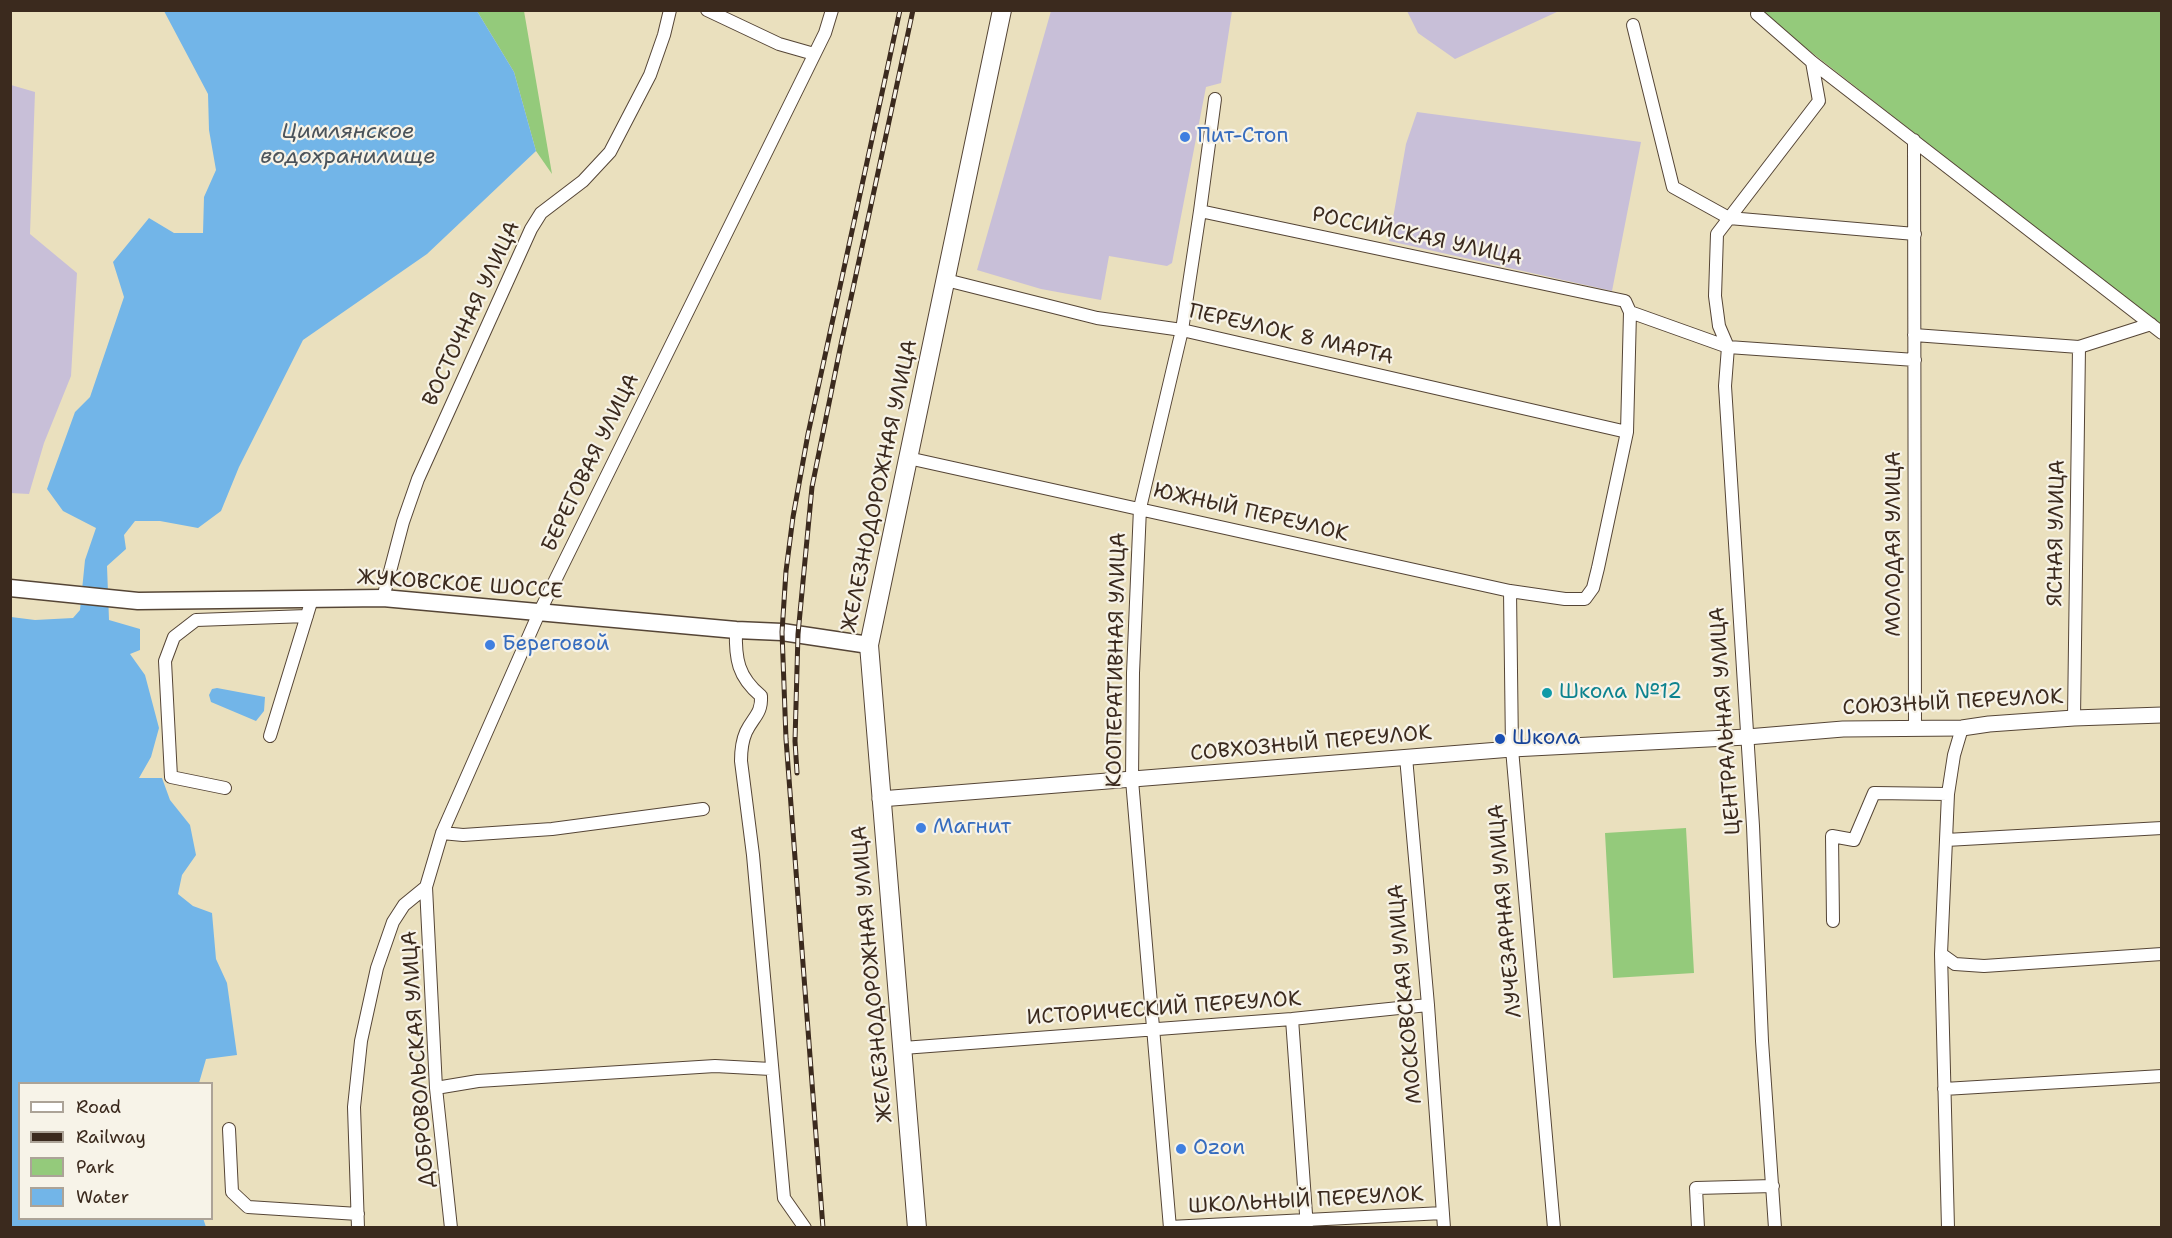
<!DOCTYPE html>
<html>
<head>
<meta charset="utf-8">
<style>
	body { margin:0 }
	#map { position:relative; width:2172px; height:1238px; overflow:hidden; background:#eae0be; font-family:"Shantell Sans",sans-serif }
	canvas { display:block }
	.frame { position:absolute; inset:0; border:12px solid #3b2a1e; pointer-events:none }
	.legend { position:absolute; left:18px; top:1082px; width:195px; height:138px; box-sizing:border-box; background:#f7f3e8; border:2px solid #aca397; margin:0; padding:8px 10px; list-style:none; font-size:18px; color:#3b2a1e }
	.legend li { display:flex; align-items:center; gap:12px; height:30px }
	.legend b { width:30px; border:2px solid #aca397 }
</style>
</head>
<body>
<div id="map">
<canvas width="2172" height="1238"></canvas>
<div class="frame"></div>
<ul class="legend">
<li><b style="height:8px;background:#fff"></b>Road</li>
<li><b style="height:8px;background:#3b2a1e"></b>Railway</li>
<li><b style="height:16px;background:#94ca7b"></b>Park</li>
<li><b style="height:16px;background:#72b5e8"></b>Water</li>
</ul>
</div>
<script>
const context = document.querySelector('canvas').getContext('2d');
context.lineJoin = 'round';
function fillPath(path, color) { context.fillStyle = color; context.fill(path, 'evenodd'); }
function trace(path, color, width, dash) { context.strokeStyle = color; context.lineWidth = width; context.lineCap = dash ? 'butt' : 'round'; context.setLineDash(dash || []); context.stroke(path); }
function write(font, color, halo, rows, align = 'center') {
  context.font = font + ' "Shantell Sans",sans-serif'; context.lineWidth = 4.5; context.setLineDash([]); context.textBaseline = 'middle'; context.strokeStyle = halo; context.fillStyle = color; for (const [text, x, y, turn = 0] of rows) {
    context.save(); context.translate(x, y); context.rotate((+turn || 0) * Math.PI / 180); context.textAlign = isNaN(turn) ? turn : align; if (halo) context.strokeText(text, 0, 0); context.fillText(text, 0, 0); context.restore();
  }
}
const industrial = new Path2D(`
	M1051 11H1232L1221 83 1206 87 1172 263 1167 266 1109 256 1101 300 1041 289 977 270Z
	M1407 11H1559L1455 59 1418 33Z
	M11 85 35 92 30 234 77 273 71 376 44 443 29 494 10 493Z
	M1417 112 1641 142 1612 291 1389 241 1406 144Z`);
const green = new Path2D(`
	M477 11H524L552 174 536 151 514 72Z
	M1761 11H2161V326L1774 23Z
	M1686 828 1694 973 1613 978 1605 833Z`);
const water = new Path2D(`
	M164 11H477L514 72 536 151 427 254 303 340 239 467 221 511 198 528 160 521H135L124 535 126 549 107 566 109 620 140 629V650L130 654 145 675 159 728 151 757 139 778H162L170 800 190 825 196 855 182 875 178 894 193 906 212 913 216 959 227 983 237 1055 206 1059 199 1083 20 1084V1218H203L206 1227 11 1228V617L35 620 73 618 80 610 85 560 96 528 63 511 47 489 75 412 90 397 124 297 113 262 149 218 174 233H203L204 197 216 170 209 130 208 94Z
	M217 688 265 697 264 711 256 721 211 702 209 695 212 689Z`);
const minor = new Path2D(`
	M707 10 779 44 814 54
	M1757 14 1812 62 2162 333
	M1633 25 1673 187 1729 218 1915 234
	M1914 140 1915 727
	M946 280 1097 318 1182 330 1627 432
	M1630 312 1728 347 1915 360
	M1914 335 2079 347 2151 324
	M908 458 1510 591 1565 599H1585L1593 588 1598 568 1627 432 1630 312 1625 301 1200 211
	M1510 591 1512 749 1554 1228
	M383 598 403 522 418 479 531 229 541 213 583 181 610 152 650 75 664 35 670 10
	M736 630C735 659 738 677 761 696 762 714 753 717 746 732 742 741 741 752 741 761L753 855 784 1198 805 1228
	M2074 718 2079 347
	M270 736 312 599
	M1406 757 1428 1005 1444 1228
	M225 788 171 777 165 661 174 637 196 620 307 616
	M442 833 463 835 552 829 703 809
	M1946 840 2162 828
	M426 887 436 1088 451 1228
	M1833 921 1832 836 1854 840 1874 793 1948 794
	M1941 954 1955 964 1984 966 2162 954
	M1292 1019 1307 1228
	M903 1048 1292 1019 1428 1005
	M436 1088 478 1081 715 1066 771 1069
	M1944 1089 2162 1076
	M229 1129 232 1192 248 1207 358 1214
	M1170 1227 1443 1213
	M358 1228 354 1107 361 1041 377 968 393 922 404 905 426 887 442 833 539 613 825 33 832 10
	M1170 1228 1132 780 1133 673 1140 508 1182 330 1200 211 1215 99
	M1698 1228 1696 1188 1773 1186
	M1775 1228 1762 1041 1753 826 1725 386 1728 347 1719 326 1715 296 1717 234 1819 101 1812 62
	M1948 1228 1941 954 1948 794 1954 755 1962 728`);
const tertiary = new Path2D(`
	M880 799 1512 749 1747 737 1843 729 1962 728 1989 724 2074 718 2162 715`);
const secondary = new Path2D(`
	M10 588 138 601 383 598 736 630 782 632 869 645`);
const primary = new Path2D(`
	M917 1228 869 645 1002 10`);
const rail = new Path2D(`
	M797 773 795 741 798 634 812 487 840 349 913 10
	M823 1228 786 739 782 632 786 571 793 517 808 434 900 10`);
const markers = [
	[1185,137,6,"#3f7fe0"],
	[490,645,6,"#3f7fe0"],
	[1547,693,6,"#0f9aa8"],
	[1500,739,6,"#1a4fb4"],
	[921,828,6,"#3f7fe0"],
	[1181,1149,6,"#3f7fe0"]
];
const shopNames = [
	["Пит-Стоп",1197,137],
	["Береговой",502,645],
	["Магнит",933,828],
	["Ozon",1193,1149]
];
const streetNames = [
	["РОССИЙСКАЯ УЛИЦА",1417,237,12],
	["ВОСТОЧНАЯ УЛИЦА",472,314,-65],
	["ПЕРЕУЛОК 8 МАРТА",1291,335,13],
	["БЕРЕГОВАЯ УЛИЦА",591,463,-64],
	["ЖЕЛЕЗНОДОРОЖНАЯ УЛИЦА",880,486,-78],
	["ЮЖНЫЙ ПЕРЕУЛОК",1251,513,13],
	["ЯСНАЯ УЛИЦА",2057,533,-89],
	["МОЛОДАЯ УЛИЦА",1895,544,-90],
	["ЖУКОВСКОЕ ШОССЕ",460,585,4],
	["КООПЕРАТИВНАЯ УЛИЦА",1117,660,-89],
	["СОЮЗНЫЙ ПЕРЕУЛОК",1953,703,-3],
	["ЦЕНТРАЛЬНАЯ УЛИЦА",1726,721,-94],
	["СОВХОЗНЫЙ ПЕРЕУЛОК",1311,744,-5],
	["ЛУЧЕЗАРНАЯ УЛИЦА",1506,911,-95],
	["ЖЕЛЕЗНОДОРОЖНАЯ УЛИЦА",873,974,-95],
	["МОСКОВСКАЯ УЛИЦА",1406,994,-95],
	["ИСТОРИЧЕСКИЙ ПЕРЕУЛОК",1164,1009,-4],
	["ДОБРОВОЛЬСКАЯ УЛИЦА",419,1059,-94],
	["ШКОЛЬНЫЙ ПЕРЕУЛОК",1306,1201,-3]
];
const cultureNames = [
	["Школа №12",1559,693]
];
const transitNames = [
	["Школа",1512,739]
];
const waterNames = [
	["Цимлянское",348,132],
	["водохранилище",348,157]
];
fillPath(industrial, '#c8bfd8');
fillPath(green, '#94ca7b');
fillPath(water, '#72b5e8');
trace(minor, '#554536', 14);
trace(tertiary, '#554536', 17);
trace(secondary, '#554536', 19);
trace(primary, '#554536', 20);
trace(minor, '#fff', 12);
trace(tertiary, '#fff', 15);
trace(secondary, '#fff', 16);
trace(primary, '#fff', 18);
trace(rail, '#3b2a1e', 5);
trace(rail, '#f7f3e8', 3, [9]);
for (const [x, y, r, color] of markers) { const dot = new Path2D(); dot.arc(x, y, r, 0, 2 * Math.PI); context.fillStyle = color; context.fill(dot); trace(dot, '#f7f3e8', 2); }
write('21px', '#366cbe', '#f7f3e8', shopNames, 'left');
write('21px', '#3b2a1e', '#f7f3e8', streetNames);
write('21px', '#0d838f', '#f7f3e8', cultureNames, 'left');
write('21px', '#164399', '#f7f3e8', transitNames, 'left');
write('italic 22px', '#4c545b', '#f7f3e8', waterNames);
</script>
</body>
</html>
